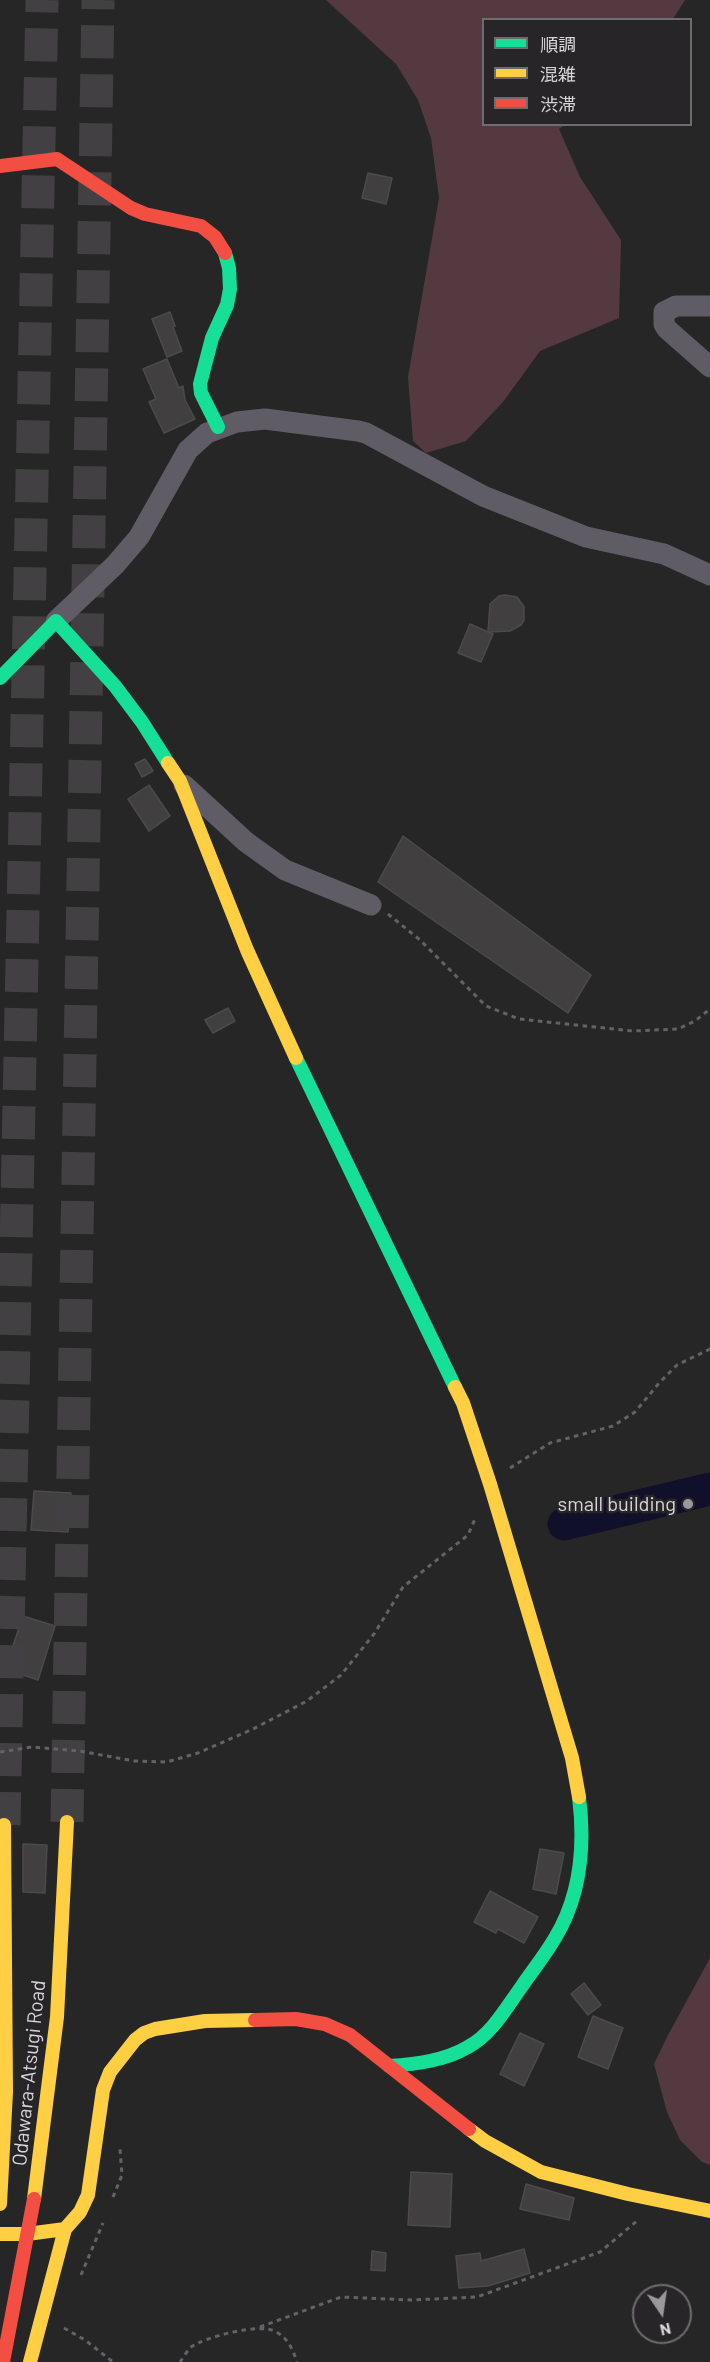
<!DOCTYPE html>
<html>
<head>
<meta charset="utf-8">
<style>
	body { margin:0 }
	#map { position:relative; width:710px; height:2362px; overflow:hidden; background:#272627; font-family:Barlow,"Noto Sans JP",sans-serif }
	canvas { display:block }
	.legend { position:absolute; left:482px; top:18px; width:210px; height:108px; box-sizing:border-box; background:#272528; border:2px solid #6e6c6e; margin:0; padding:8px 10px; list-style:none; font-size:18px; color:#d8d6d8 }
	.legend li { display:flex; align-items:center; gap:12px; height:30px }
	.legend b { width:30px; border:2px solid #6e6c6e }
	.north { position:absolute; left:632px; top:2284px; width:60px; height:60px; box-sizing:border-box; background:#272528; border:2px solid #6e6c6e; border-radius:50%; rotate:167deg; font-size:16px; font-weight:700; line-height:24px; text-align:center; color:#d8d6d8 }
	.north::after { content:''; display:block; margin:auto; width:21px; height:27px; background:#9a989a; clip-path:polygon(50% 0,100% 100%,50% 72%,0 100%) }
</style>
</head>
<body>
<div id="map">
<canvas width="710" height="2362"></canvas>
<ul class="legend">
<li><b style="height:8px;background:#16e098"></b>順調</li>
<li><b style="height:8px;background:#ffcf43"></b>混雑</li>
<li><b style="height:8px;background:#f24e42"></b>渋滞</li>
</ul>
<div class="north">N</div>
</div>
<script>
const context = document.querySelector('canvas').getContext('2d');
context.lineJoin = 'round';
function fillPath(path, color) { context.fillStyle = color; context.fill(path, 'evenodd'); }
function trace(path, color, width, dash) { context.strokeStyle = color; context.lineWidth = width; context.lineCap = dash ? 'butt' : 'round'; context.setLineDash(dash || []); context.stroke(path); }
function write(font, color, halo, rows, align = 'center') {
  context.font = font + ' Barlow,sans-serif'; context.lineWidth = 5; context.setLineDash([]); context.textBaseline = 'middle'; context.strokeStyle = halo; context.fillStyle = color; for (const [text, x, y, turn = 0] of rows) {
    context.save(); context.translate(x, y); context.rotate((+turn || 0) * Math.PI / 180); context.textAlign = isNaN(turn) ? turn : align; if (halo) context.strokeText(text, 0, 0); context.fillText(text, 0, 0); context.restore();
  }
}
const green = new Path2D(`
	M326 0H685L673 19 484 20V124L565 125 559 129 580 177 621 240 619 318 540 351 503 402 466 441 426 453 413 441 408 377 439 198 431 138 418 100 396 64Z
	M710 1958V2165L702 2162 680 2140 667 2112 654 2064 667 2037Z`);
const river = new Path2D(`
	M564 1524 710 1489`);
const building = new Path2D(`
	M368 173 392 178 386 204 362 198Z
	M170 312 175 326 173 327 182 351 167 357 152 319Z
	M167 359 179 388 183 386 185 400 195 419 164 433 149 402 156 399 143 369Z
	M505 595 517 597 524 607V620L521 625 510 631 488 632 493 634 481 662 458 653 470 624 488 632 490 604 499 596Z
	M145 759 153 771 142 777 135 764Z
	M149 785 170 816 149 831 128 799Z
	M403 836 591 975 568 1013 378 882Z
	M228 1008 235 1021 213 1033 205 1020Z
	M34 1491 71 1493 68 1532 31 1530Z
	M23 1616 55 1626 38 1680 5 1669Z
	M23 1844 47 1845 45 1893 23 1892Z
	M540 1849 564 1853 556 1894 533 1889Z
	M490 1891 538 1917 524 1943 498 1929 496 1933 474 1922Z
	M584 1983 601 2005 588 2015 571 1994Z
	M593 2016 623 2028 608 2069 578 2057Z
	M520 2033 544 2044 524 2086 500 2074Z
	M411 2172 452 2174 450 2227 408 2225Z
	M526 2184 574 2198 569 2220 520 2209Z
	M524 2249 530 2273 488 2286 459 2288 456 2256 480 2253 481 2261Z
	M372 2251 386 2253 385 2271 371 2270Z`);
const highwayTunnel = new Path2D(`
	M67 1822 98 0
	M4 1825 42 0`);
const path = new Path2D(`
	M388 914 420 940 486 1006 519 1019 633 1031 678 1029 695 1021 710 1009
	M510 1468 550 1443 613 1426 635 1412 660 1382 677 1365 710 1349
	M0 1752 32 1747 80 1751 134 1761 167 1762 198 1753 253 1729 307 1701 341 1675 374 1634 403 1587 468 1535 475 1519
	M113 2197 122 2175 120 2149
	M81 2275 103 2223
	M260 2327 341 2297 411 2300 477 2297 600 2252 637 2221
	M64 2328 85 2340 113 2362
	M180 2362C183 2358 187 2351 191 2347 205 2337 261 2322 276 2332 288 2338 293 2350 297 2362`);
const street = new Path2D(`
	M710 306H676L664 312V324L667 329 710 367
	M56 621 115 565 139 537 188 450 207 433 237 422 265 419 358 431 366 433 483 496 586 537 664 554 710 575
	M184 785 246 842 285 870 371 905`);
const fast = new Path2D(`
	M218 427 201 393 200 384 212 338 227 305 230 289 229 268 225 253
	M0 678 56 621 115 686 142 722 168 763
	M296 1058 455 1387
	M389 2066C416 2064 444 2061 468 2047 492 2034 506 2008 522 1986 533 1970 545 1955 555 1938 581 1895 585 1845 579 1797`);
const slow = new Path2D(`
	M168 763 180 781 247 950 296 1058
	M455 1387 463 1403 490 1484 572 1758 579 1797
	M469 2129 485 2141 541 2172 628 2194 710 2211
	M34 2199 57 2017 67 1822
	M0 2204 6 2092 4 1825
	M0 2234H27L65 2229 80 2212 88 2195 103 2090 110 2072 135 2040 144 2033 155 2029 205 2021 255 2020
	M30 2362 65 2229`);
const jam = new Path2D(`
	M0 166 57 159 131 208 145 214 201 226 215 237 225 253
	M255 2020 296 2019 325 2024 350 2035 469 2129`);
const jamBridge = new Path2D(`
	M3 2362 34 2199`);
const markers = [
	[688,1504,6,"#9a989a"]
];
const poiNames = [
	["small building",676,1504]
];
const streetNames = [
	["Odawara-Atsugi Road",29,2073,-84]
];
fillPath(green, '#543940');
trace(river, '#10102a', 33);
fillPath(building, '#413f40');
trace(building, '#4c4b4c', 1.5);
trace(highwayTunnel, '#424042', 33, [33, 16]);
trace(path, '#646268', 3, [4.5, 4.5]);
trace(street, '#5f5c65', 21);
trace(fast, '#16e098', 14);
trace(slow, '#ffcf43', 14);
trace(jam, '#f24e42', 14);
trace(jamBridge, '#f24e42', 14);
for (const [x, y, r, color] of markers) { const dot = new Path2D(); dot.arc(x, y, r, 0, 2 * Math.PI); context.fillStyle = color; context.fill(dot); trace(dot, '#272528', 2); }
write('20px', '#d8d6d8', '#272528', poiNames, 'right');
write('20px', '#d8d6d8', '#272528', streetNames);
</script>
</body>
</html>
